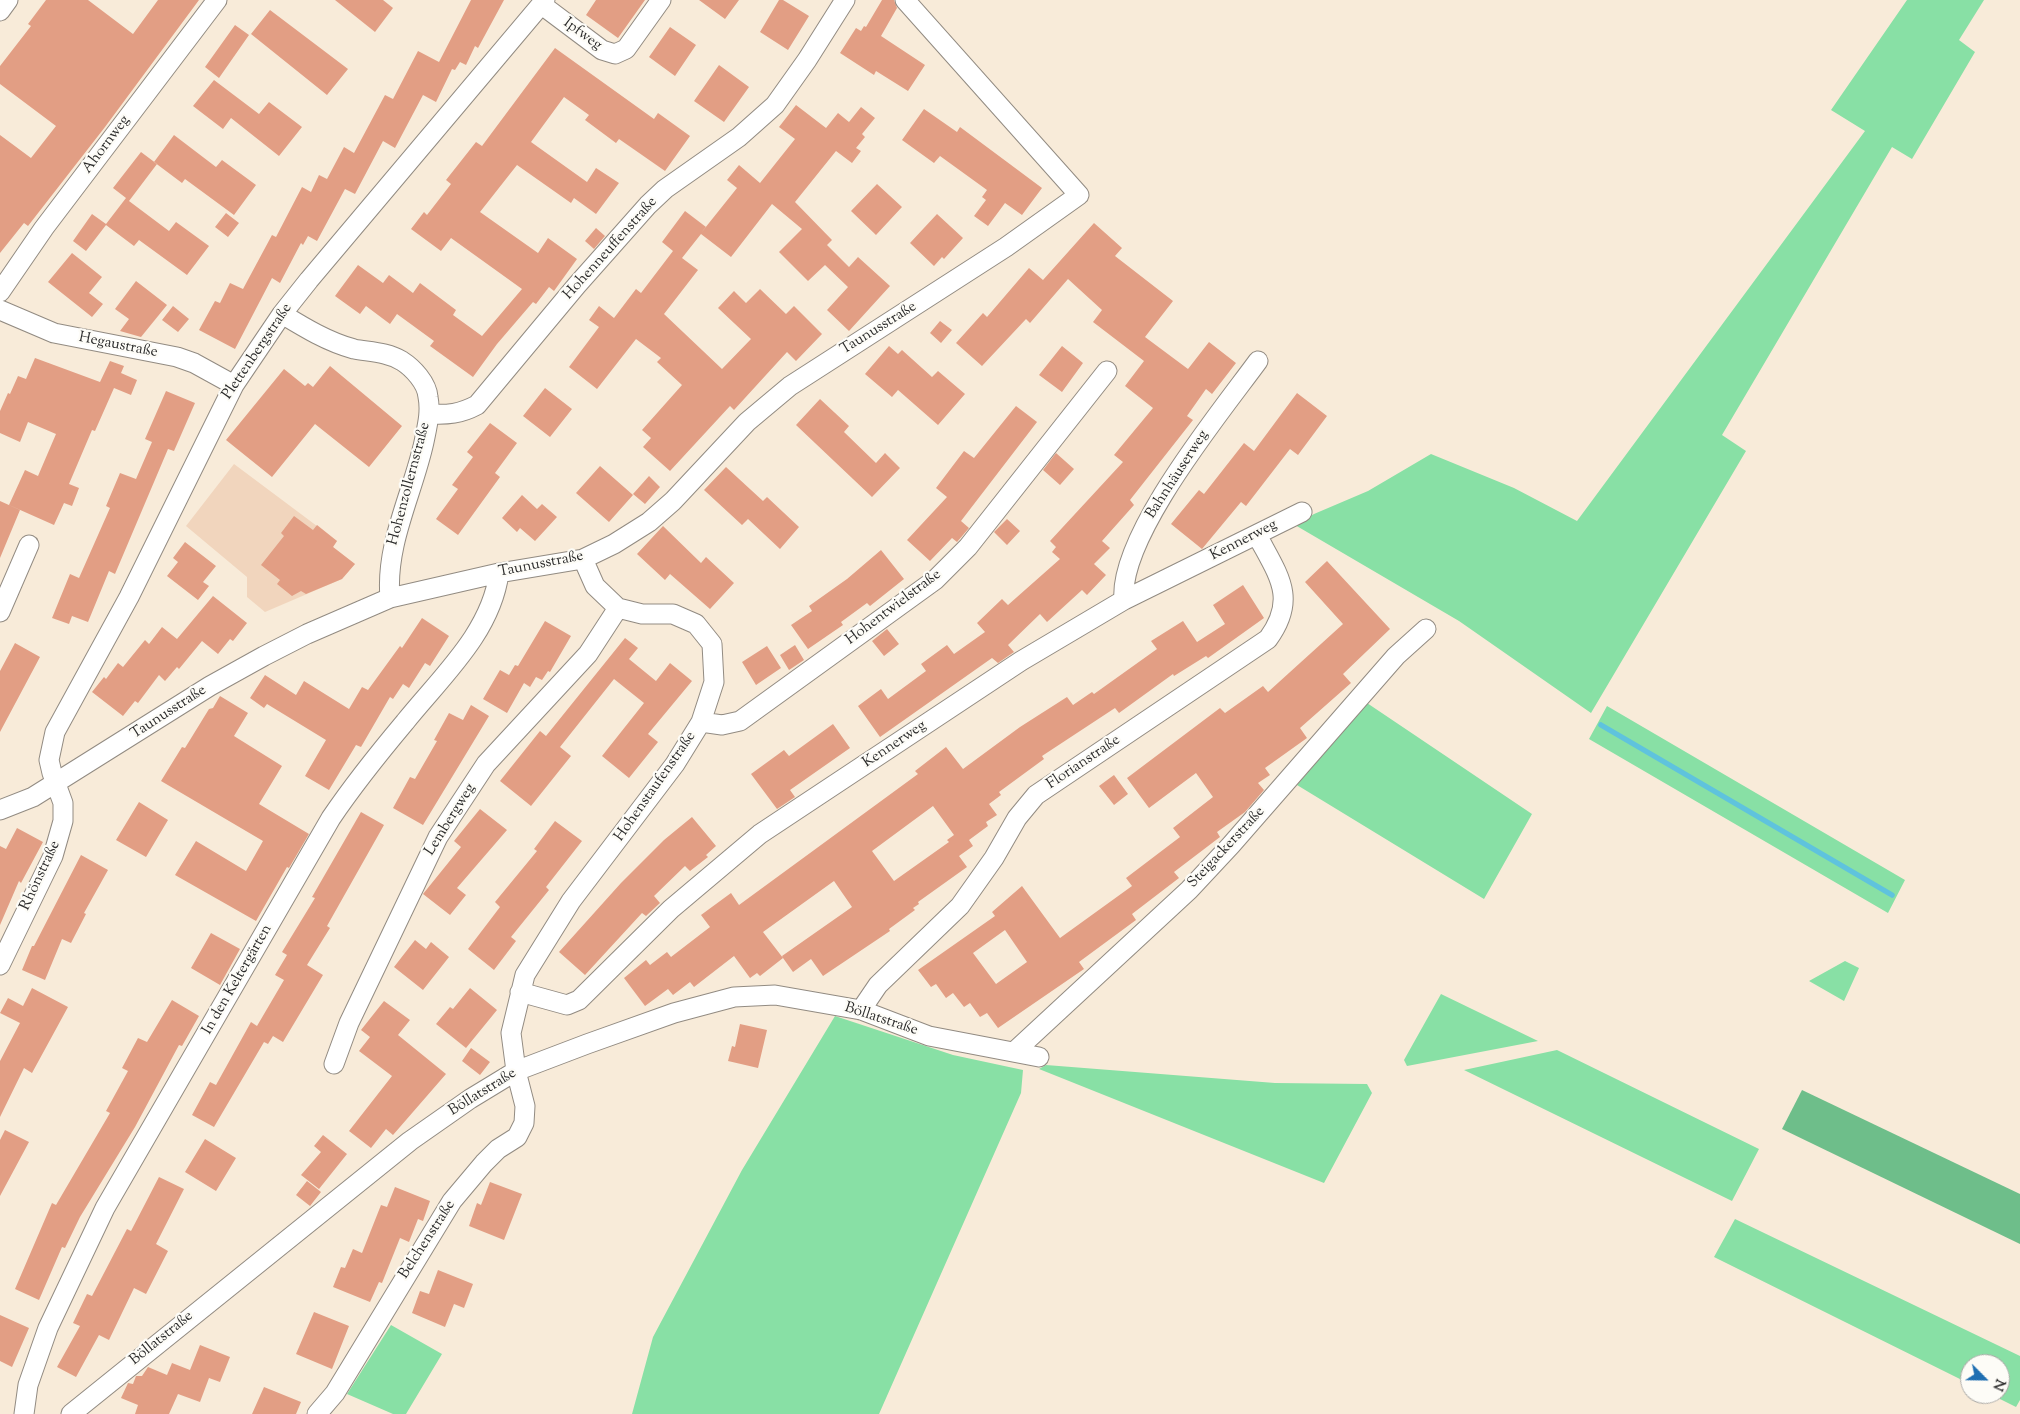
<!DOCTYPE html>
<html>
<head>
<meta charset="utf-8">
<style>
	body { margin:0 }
	#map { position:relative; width:2020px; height:1414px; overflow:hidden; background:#f8ebd9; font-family:"Sorts Mill Goudy",serif }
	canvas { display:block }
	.north { position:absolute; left:1960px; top:1354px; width:50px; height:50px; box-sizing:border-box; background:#fdfcf7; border:1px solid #a9a8a5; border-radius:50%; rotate:113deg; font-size:14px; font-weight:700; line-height:20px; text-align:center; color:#2b2b2b }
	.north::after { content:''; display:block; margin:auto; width:18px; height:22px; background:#1f6fb2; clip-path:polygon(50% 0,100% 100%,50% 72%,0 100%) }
</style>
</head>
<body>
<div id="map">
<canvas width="2020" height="1414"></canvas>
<div class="north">N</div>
</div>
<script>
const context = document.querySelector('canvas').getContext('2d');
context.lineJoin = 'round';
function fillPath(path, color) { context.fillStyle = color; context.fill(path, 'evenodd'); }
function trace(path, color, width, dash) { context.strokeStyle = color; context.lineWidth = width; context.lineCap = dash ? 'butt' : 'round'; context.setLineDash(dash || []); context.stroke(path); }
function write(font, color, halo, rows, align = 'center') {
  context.font = font + ' "Sorts Mill Goudy",serif'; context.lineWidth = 4.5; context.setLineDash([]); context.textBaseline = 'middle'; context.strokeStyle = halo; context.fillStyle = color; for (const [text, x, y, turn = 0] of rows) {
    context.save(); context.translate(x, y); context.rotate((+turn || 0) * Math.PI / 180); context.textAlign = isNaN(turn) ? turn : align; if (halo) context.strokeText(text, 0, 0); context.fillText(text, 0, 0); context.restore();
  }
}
const built = new Path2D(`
	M234 464 337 541 333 547 355 564 342 579 265 612 247 597V577L186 526Z`);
const green = new Path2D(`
	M1907 0H1984L1959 40 1975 52 1912 159 1892 147 1722 435 1746 451 1591 713 1459 621 1295 525 1314 514 1368 491 1431 454 1514 488 1577 521 1865 131 1831 110Z
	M1367 703 1532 814 1484 899 1297 785Z
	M1607 706 1905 880 1888 913 1589 739Z
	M1845 961 1859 968 1844 1001 1809 981Z
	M1441 994 1538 1041 1407 1066 1404 1060Z
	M835 1016 953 1055 1023 1070 1021 1093 879 1414H632L653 1337 742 1170Z
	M1557 1050 1759 1149 1732 1201 1464 1070Z
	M1046 1065 1275 1083 1367 1084 1372 1093 1324 1183 1039 1069Z
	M1735 1219 2020 1356V1400L2016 1407 1990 1394H2000V1364H1970V1384L1714 1257Z
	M391 1325 442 1354 406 1414H393L347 1394Z`);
const forest = new Path2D(`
	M1802 1090 2020 1194V1244L1782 1129Z`);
const stream = new Path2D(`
	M1601 725 1892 895`);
const building = new Path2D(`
	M46 0H88L133 34 158 0H199L105 127 28 226 24 223 0 253V135L31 158 56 126 0 84V66L31 26 28 24Z
	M335 0H383L393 8 375 32Z
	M471 0H504L478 48 475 46 466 65 460 62 455 70 452 69 436 102 423 95 395 148 383 141 355 194 345 189 317 241 308 236 303 245 301 243 280 283 272 278 235 349 199 330 215 301 220 303 230 283 243 289 272 235 276 237 302 187 311 192 319 175 327 179 344 147 354 153 385 95 393 99 418 51 439 62Z
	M596 0H645L618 38 586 15Z
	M699 0H739L725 19Z
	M779 0H783L809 16 788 50 760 32Z
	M882 0H894L897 8 881 36 925 65 908 91 876 71 874 75 840 53 856 28 861 31 864 26 866 27Z
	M270 10 348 69 327 95 251 34Z
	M235 25 249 35 219 78 205 67Z
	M670 27 696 45 675 76 649 57Z
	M555 48 654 119 658 113 690 136 665 171 619 139 616 143 585 120 589 115 564 97 531 142 587 182 596 168 619 183 596 214 574 198 571 203 517 165 480 212 538 253 548 238 577 259 554 291 549 287 536 304 533 302 497 344 473 377 430 346 434 341 397 314 390 324 366 306 360 314 335 296 358 265 383 283 389 275 413 293 420 283 456 310 453 315 482 336 522 289 451 238 441 251 411 229 424 212 427 215 451 184 446 180 476 142 482 146Z
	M719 65 749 87 724 122 694 101Z
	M214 80 259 114 269 102 302 127 279 156 231 118 223 129 193 106Z
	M796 105 826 128 838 113 849 122 861 107 875 118 862 134 865 137 856 148 861 151 852 163 836 151 795 202 832 240 827 245 849 267 858 257 890 286 849 331 827 310 848 287 825 265 808 281 779 252 802 229 772 204 731 257 701 234 682 258 698 270 664 314 722 369 751 339 718 308 734 291 746 303 760 289 786 314 794 306 822 334 796 361 787 352 734 410 730 406 670 471 643 447 651 438 642 430 682 385 657 362 661 358 636 339 597 389 569 367 599 327 589 320 599 306 614 318 636 289 641 293 673 251 662 242 685 211 706 227 701 233 737 188 727 180 739 165 760 183 795 139 779 127Z
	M924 109 957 132 960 127 1042 188 1022 215 1005 203 988 226 974 216 986 200 982 197 987 190 940 156 934 163 902 140Z
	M174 135 216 167 222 160 256 185 234 215 185 179 182 183 154 162Z
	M141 152 157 164 129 201 169 231 176 222 209 246 187 275 139 240 134 246 106 225 86 251 73 241 92 214 106 224 126 198 113 188Z
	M877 184 902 207 876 235 851 211Z
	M226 213 239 223 228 237 215 227Z
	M937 214 963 238 944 259 942 257 934 266 910 243Z
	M1094 223 1122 248 1115 256 1173 301 1145 337 1188 369 1209 342 1236 363 1212 394 1206 389 1187 416 1193 420 1130 500 1134 505 1102 541 1110 548 1094 564 1106 575 1087 595 1082 590 1047 622 1040 614 1008 645 1014 652 998 663 992 658 880 737 858 706 881 689 888 699 926 671 921 664 947 645 954 654 985 632 977 623 1002 599 1008 605 1060 559 1052 552 1056 547 1050 541 1123 462 1114 455 1153 408 1125 386 1144 361 1093 322 1102 310 1068 279 1030 323 1026 319 982 366 956 343 983 313 987 317 1029 268 1043 280Z
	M596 228 605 236 594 249 585 241Z
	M72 253 102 277 89 293 103 304 92 317 48 282Z
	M136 281 167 305 141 337 120 331 129 319 115 309Z
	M173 306 189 319 178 332 162 320Z
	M940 321 952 330 941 343 930 333Z
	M889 346 898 354 902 350 932 377 938 371 965 394 938 425 898 390 892 397 865 374Z
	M1062 346 1083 363 1062 392 1039 375Z
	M35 358 100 382 110 361 124 366 121 373 137 380 131 395 114 388 95 431 92 430 69 484 79 488 72 506 64 503 54 525 9 505 25 470 38 476 56 434 28 422 20 442 0 433V411L8 393 10 394 18 376 26 379Z
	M330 366 402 426 369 467 315 424 272 477 226 440 284 369 305 386 308 383 313 387Z
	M545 388 572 409 550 437 523 416Z
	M166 391 195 403 174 451 168 449 115 574 109 571 88 622 72 616 69 624 52 618 70 574 79 578 110 508 106 506 120 473 136 479 152 442 145 439Z
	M1297 393 1327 416 1298 455 1290 449 1246 506 1241 502 1202 549 1171 524 1199 490 1204 494 1244 443 1254 451Z
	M820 399 849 426 844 432 876 463 885 453 900 468 872 497 796 425Z
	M1016 406 1037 422 961 521 969 528 957 542 952 538 930 561 907 540 947 497 936 488 964 451 974 458Z
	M490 423 517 443 495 473 500 477 458 535 436 519 458 489 452 485 473 457 467 452Z
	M1056 453 1074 469 1060 485 1043 470Z
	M600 466 633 495 609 522 576 493Z
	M726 467 763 501 767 497 799 527 780 549 748 519 742 525 704 490Z
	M649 476 660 487 645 504 633 494Z
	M522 495 537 509 542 504 557 517 535 541 520 528 517 532 502 518Z
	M0 501 20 510 0 558Z
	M294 516 313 530 317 525 337 541 333 547 355 564 342 579 306 594 301 591 292 596 277 584 280 580 261 565 284 536 281 533Z
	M1007 519 1020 531 1007 545 994 532Z
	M663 526 701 563 706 557 734 583 710 609 670 574 665 580 637 554Z
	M185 542 216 566 203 582 209 586 198 600 167 576 178 562 173 558Z
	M881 550 904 579 870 606 867 603 841 622 843 625 808 649 791 625 812 611 809 606 847 579Z
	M1327 561 1390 629 1343 674 1351 683 1300 728 1307 738 1265 768 1270 775 1258 783 1264 790 1245 812 1217 832 1220 837 1174 872 1179 878 1132 914 1136 920 1079 962 1084 969 998 1028 987 1013 980 1017 970 1003 964 1007 953 993 946 998 936 984 931 987 918 970 995 916 992 912 1022 886 1060 938 1132 886 1126 878 1180 837 1173 828 1213 797 1196 773 1149 808 1127 778 1220 708 1225 713 1263 686 1268 692 1343 624 1305 582ZM1005 930 1027 962 996 984 973 953Z
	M1243 585 1264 618 1208 658 1206 656 1174 676 1173 674 1119 713 1115 708 1042 756 1044 759 999 792 1001 795 989 804 997 815 986 822 988 826 969 840 973 846 959 856 967 867 918 902 919 904 913 908 915 910 889 929 890 931 823 976 811 959 793 972 783 958 760 976 757 973 750 978 734 956 694 987 690 982 673 995 668 989 645 1006 624 978 646 960 650 965 667 952 671 957 710 927 701 915 731 893 739 905 918 774 915 771 946 747 963 769 1020 727 1067 697 1073 705 1092 692 1094 694 1157 649 1151 641 1183 621 1197 642 1225 624 1213 605ZM933 806 954 835 947 840 949 842 894 881 872 851ZM834 881 852 907 782 956 783 958 763 932Z
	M213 596 247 623 233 641 230 639 218 654 202 641 179 669 177 667 165 681 159 675 138 703 135 701 123 716 92 692 104 677 106 679 118 663 123 667 145 640 149 644 162 627 177 639Z
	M422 618 449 636 430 666 425 663 409 688 403 684 393 699 390 697 361 747 356 745 329 790 305 776 326 740 267 704 264 708 250 698 265 675 296 695 304 681 349 709 362 687 368 690 400 646 402 648Z
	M545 621 571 636 550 672 548 671 542 680 536 677 530 687 524 683 507 713 483 699 500 670 509 675 515 665 518 666Z
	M887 629 899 644 884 656 872 641Z
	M625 638 638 648 629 659 656 681 670 663 692 681 648 734 658 742 629 778 602 756 644 703 614 679 560 747 571 756 531 806 500 781 540 731 546 736Z
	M15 643 40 657 0 732V671Z
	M795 645 804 660 789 670 780 655Z
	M767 646 781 668 756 685 742 662Z
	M220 696 248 713 234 736 282 766 259 804 309 834 289 868 287 867 256 921 175 875 196 841 246 871 263 841 161 781 182 747 185 748 209 709 213 708Z
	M471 705 489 716 423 825 393 808 410 777 415 779 437 741 434 740 449 713 463 720Z
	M833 724 850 748 790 790 795 797 777 809 751 774 784 750 789 756Z
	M1114 775 1128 794 1114 805 1099 786Z
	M139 802 168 820 146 857 116 840Z
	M480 809 507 830 457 888 466 895 450 915 423 894 461 847 454 841Z
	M361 812 384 825 327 926 330 928 307 965 323 975 283 1042 273 1036 268 1044 264 1042 214 1127 192 1115 210 1082 216 1085 251 1022 257 1026 284 980 275 975 287 955 282 952 315 898 312 897Z
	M692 817 716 846 706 855 708 857 690 871 685 866 654 896 660 903 646 916 642 913 585 975 559 952 621 883 664 840Z
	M555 821 582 841 546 887 549 890 511 937 516 941 494 970 468 949 500 907 495 902 537 851 534 849Z
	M17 828 43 842 21 883 19 881 0 925V846L6 849Z
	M81 855 108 870 84 913 86 914 71 943 62 939 45 980 22 970 32 946H34Z
	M211 933 240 949 220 985 191 968Z
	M415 940 426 949 431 942 449 957 423 990 394 967Z
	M32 988 68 1007 32 1073 24 1068 0 1117V1061L20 1023 0 1013 8 998 23 1006Z
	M470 988 497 1010 466 1048 436 1024 450 1007 453 1009Z
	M172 1000 199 1016 182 1046 179 1045 135 1127 80 1217 65 1248 62 1247 39 1300 15 1289 52 1203 56 1205 110 1113 106 1111 128 1071 122 1068 138 1038 147 1042Z
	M384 1001 410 1020 398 1035 446 1074 393 1135 386 1129 371 1148 349 1131 392 1076 359 1051 370 1037 361 1030Z
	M740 1024 767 1030 758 1068 728 1061 732 1046 735 1047Z
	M471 1048 490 1062 480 1075 462 1061Z
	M5 1130 29 1142 0 1196V1140Z
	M323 1135 347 1154 319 1189 301 1175 321 1152 314 1146Z
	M205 1139 236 1158 216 1191 185 1172Z
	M159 1177 184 1189 156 1244 168 1251 146 1294 134 1288 109 1340 99 1335 76 1377 57 1367 80 1326 73 1323 87 1294 92 1296 127 1229 131 1231Z
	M307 1181 321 1192 310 1206 296 1195Z
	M490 1182 522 1194 504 1240 469 1226 477 1203 481 1205Z
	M395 1187 430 1201 423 1221 418 1219 409 1242 400 1238 382 1283 379 1282 370 1302 333 1287 341 1267 345 1268 353 1249 362 1253 381 1205 387 1207Z
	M438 1270 473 1284 464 1308 454 1304 445 1327 412 1313 420 1291 429 1294Z
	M314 1312 349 1326 332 1369 296 1354Z
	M0 1315 29 1328 12 1367 0 1361Z
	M200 1345 230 1357 220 1382 209 1378 200 1402 178 1394 169 1414H135L138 1405 121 1398 128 1383 133 1384 136 1376H142L148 1367 167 1375 172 1363 190 1370Z
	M264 1387 301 1402 296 1414H252Z`);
const street = new Path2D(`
	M542 5 602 50 615 54 626 49 661 0
	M0 11 8 0
	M0 292 44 228 217 0
	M0 310 54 333 177 357 194 363 234 385
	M282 314C305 328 328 342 354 349 370 352 387 352 402 361 413 368 427 383 428 397 431 412 427 427 424 442 413 493 385 544 390 598
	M429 414C448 415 460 414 477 405L577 285 648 205 665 189 739 137 775 105 807 60 845 0
	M1124 600C1118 537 1220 413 1258 361
	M0 612 29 545
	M701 722 722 725 740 721 935 580 968 547 1107 371
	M0 810 33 797 210 686 264 656 307 634 390 598 499 573 583 559 614 544 649 522 673 501 747 422 790 386 1006 247 1079 195 905 0
	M0 965 53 856 63 821V803L52 773 49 760 55 732 129 597 234 385 282 314 309 280 545 0
	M520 992 567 1005 579 1000 671 909 760 834 1021 661 1124 600 1302 512
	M861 1010 878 985 960 906 994 858 1017 818 1036 795 1268 639C1298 598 1278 575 1257 535
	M1014 1052 1189 890 1231 845 1396 656 1426 629
	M334 1064 349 1023 438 837 486 764 588 654 618 608
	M24 1414 28 1385 48 1328 105 1208 331 818C354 784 379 753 405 722 441 677 491 633 499 573
	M71 1414 410 1141 470 1099 516 1071 587 1044 674 1013 734 997 775 995 861 1010 929 1036 1039 1057
	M317 1414 335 1393 452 1201 484 1163 498 1149 517 1137 524 1123 525 1106 516 1071 511 1033 525 975 571 901 675 764 701 722 714 682 712 644 696 624 673 614H642L618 608 595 586 583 559`);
const streetNames = [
	["Ipfweg",582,35,36],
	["Ahornweg",107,145,-53],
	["Hohenneuffenstraße",611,249,-48],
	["Taunusstraße",879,329,-32],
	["Hegaustraße",118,346,11],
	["Plettenbergstraße",258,352,-56],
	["Bahnhäuserweg",1178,475,-57],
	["Hohenzollernstraße",410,484,-75],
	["Kennerweg",1244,541,-27],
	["Taunusstraße",541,565,-11],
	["Hohentwielstraße",894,608,-37],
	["Taunusstraße",169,713,-33],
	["Kennerweg",895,745,-34],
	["Florianstraße",1084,763,-34],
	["Hohenstaufenstraße",656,787,-55],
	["Lembergweg",451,820,-58],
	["Steigackerstraße",1227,848,-47],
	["Rhönstraße",41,876,-65],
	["In den Keltergärten",238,980,-60],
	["Böllatstraße",881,1020,18],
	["Böllatstraße",483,1093,-32],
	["Belchenstraße",428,1240,-57],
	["Böllatstraße",162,1339,-39]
];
fillPath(built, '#f1d5bd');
fillPath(green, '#88e0a5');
fillPath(forest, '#6ebe8a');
trace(stream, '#5fc3dd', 5.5);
fillPath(building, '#e29e84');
trace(street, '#928b82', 21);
trace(street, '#fff', 19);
write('15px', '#2b2b2b', '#fdfcf7', streetNames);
</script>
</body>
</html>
